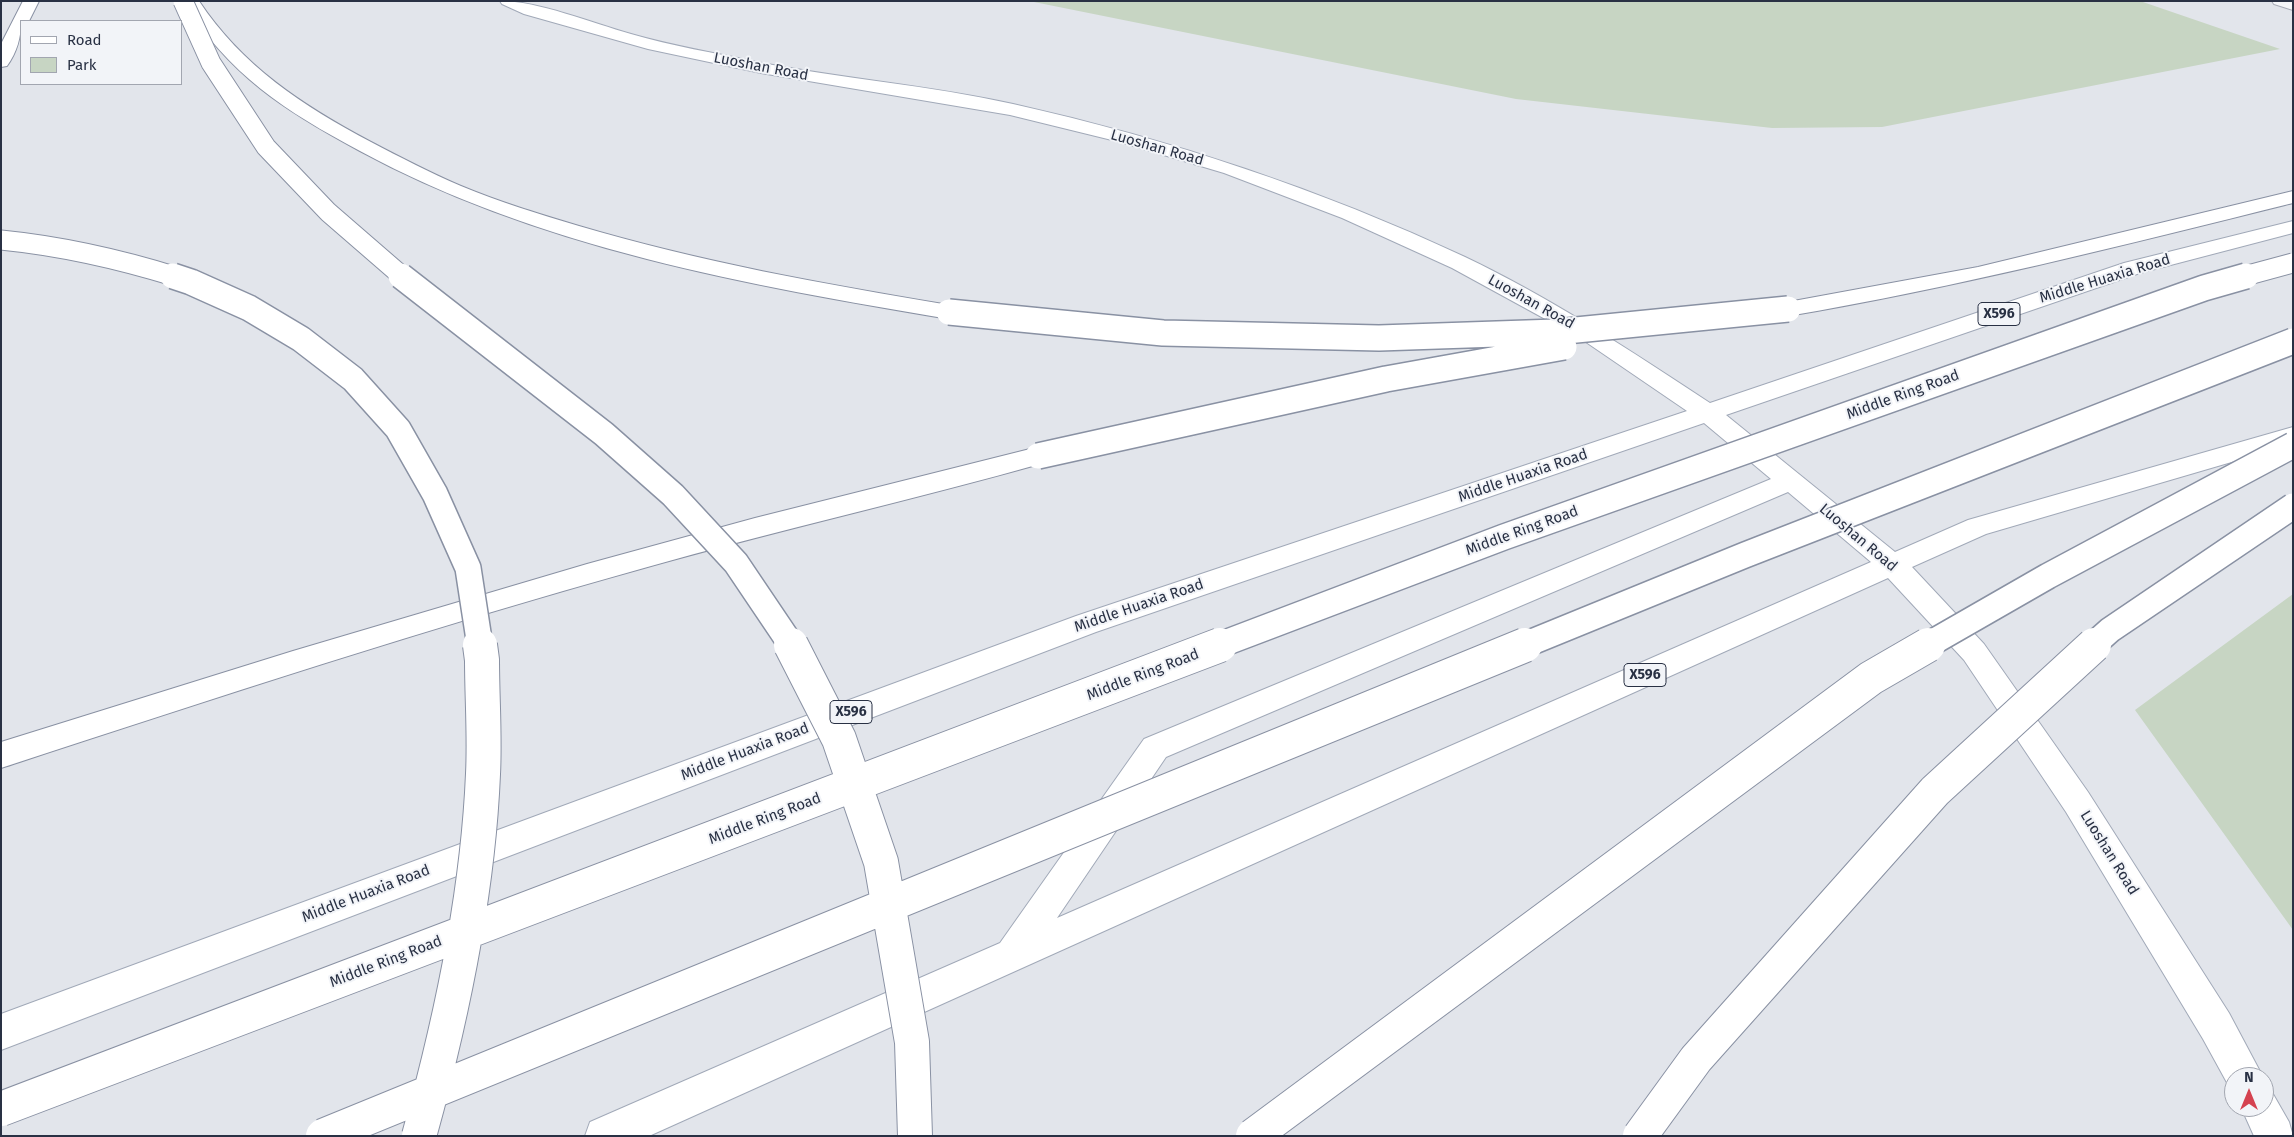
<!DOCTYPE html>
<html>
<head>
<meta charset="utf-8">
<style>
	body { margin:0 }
	#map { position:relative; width:2294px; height:1137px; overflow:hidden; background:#e2e5eb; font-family:"Fira Sans",sans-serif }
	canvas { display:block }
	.frame { position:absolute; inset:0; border:2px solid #293144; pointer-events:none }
	.legend { position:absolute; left:20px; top:20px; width:162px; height:65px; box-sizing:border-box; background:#f2f4f8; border:1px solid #a2a6b0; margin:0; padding:6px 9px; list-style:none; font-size:15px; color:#293144 }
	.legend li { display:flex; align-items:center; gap:10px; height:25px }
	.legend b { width:25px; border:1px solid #a2a6b0 }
	.north { position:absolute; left:2224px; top:1067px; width:50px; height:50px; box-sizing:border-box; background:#f2f4f8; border:1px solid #a2a6b0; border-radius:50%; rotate:0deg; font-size:14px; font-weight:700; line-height:20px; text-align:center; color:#293144 }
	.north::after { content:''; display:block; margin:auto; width:18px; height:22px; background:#d54250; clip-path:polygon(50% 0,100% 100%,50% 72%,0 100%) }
</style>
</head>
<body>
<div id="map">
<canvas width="2294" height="1137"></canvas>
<div class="frame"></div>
<ul class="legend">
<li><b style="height:6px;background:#fff"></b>Road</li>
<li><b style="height:14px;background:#c7d5c3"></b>Park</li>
</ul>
<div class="north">N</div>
</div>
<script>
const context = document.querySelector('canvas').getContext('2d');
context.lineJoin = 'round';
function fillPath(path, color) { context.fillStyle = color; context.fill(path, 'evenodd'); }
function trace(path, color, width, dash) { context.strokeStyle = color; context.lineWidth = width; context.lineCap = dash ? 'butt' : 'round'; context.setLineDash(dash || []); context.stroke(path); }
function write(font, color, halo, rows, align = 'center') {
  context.font = font + ' "Fira Sans",sans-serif'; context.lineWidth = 4; context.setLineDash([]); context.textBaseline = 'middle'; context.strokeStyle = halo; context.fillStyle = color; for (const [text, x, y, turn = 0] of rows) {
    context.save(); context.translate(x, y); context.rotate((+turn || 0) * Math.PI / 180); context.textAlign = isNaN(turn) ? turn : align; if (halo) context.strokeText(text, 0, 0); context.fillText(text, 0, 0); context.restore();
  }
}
const green = new Path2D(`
	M1029 1H2140L2280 49 1882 127 1772 128 1516 99Z
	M2293 594V930L2135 710Z`);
const minor = new Path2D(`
	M2272 1H2293V10L2274 4Z`);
const major = new Path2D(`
	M500 1C538 1 592 23 631 34 672 46 715 53 757 62 842 79 929 85 1013 104 1169 139 1320 189 1465 257 1551 298 1631 351 1710 403L2124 263 2293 221V233L2140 273 1726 415 1895 552 1968 520 2293 427V444L1986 534 1912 567 1984 644 2088 792 2229 1013 2263 1077H2234V1092L2231 1090 2203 1039 2066 812 1964 660 1888 578 649 1136H585L590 1122 1000 943 1144 739 1771 479 1704 423 1096 632 1 1050V1014L1076 616 1687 411 1580 338 1452 268 1342 218 1224 173 1120 142 1010 115 761 73 648 49 524 14 502 4ZM1788 492 1871 562 1057 918 1166 757Z
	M2264 1090 2273 1094 2289 1122 2293 1136H2254L2241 1107H2264Z`);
const highway = new Path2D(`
	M23 1H39L29 21H21C21 38 17 52 7 66L1 67V44Z
	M183 1H199C242 66 303 106 371 142 400 157 430 173 461 186 499 202 539 214 579 226 700 262 824 284 949 305L957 307 960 312 957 317 949 319C748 285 541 249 360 151 285 111 229 75 183 1Z
	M2293 191V203C2125 245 1958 287 1788 316L1780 314 1777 309 1780 304 1788 302 1978 267Z
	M1038 447 1047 450 1051 456 1047 462C913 500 778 530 644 568 428 628 215 698 1 768V742L293 651 587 564 755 518Z`);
const highwayBridgeFar2 = new Path2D(`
	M183 1 211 63 266 147 328 212 403 277
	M1 240C61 246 119 259 177 277
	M2241 277 2293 263`);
const highwayBridgeFar1 = new Path2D(`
	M173 276 191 282 249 308 301 339 353 379 398 429 435 494 468 568 480 646
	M401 276 604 434 673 495 736 563 792 646
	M949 312 1163 333 1379 338 1556 332 1788 309
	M1038 456 1386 379 1564 347
	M1217 646 1504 537 2204 288 2246 276
	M1522 646 1745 555 2293 341
	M1926 646 2048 576 2293 445
	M2092 646 2110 630 2293 506`);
const highwayBridge = new Path2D(`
	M791 645 839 739 881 862 912 1042 915 1136
	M1 1109 1220 645
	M323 1136 1525 645
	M419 1136C451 1021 478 893 483 774 485 736 482 698 482 660L480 645
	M1253 1136 1871 678 1928 645
	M1640 1136 1696 1059 1935 791 2094 645`);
const shields = [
	[1999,314,42],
	[1645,675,42],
	[851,712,42]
];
const shieldNames = [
	["X596",1999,314],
	["X596",1645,675],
	["X596",851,712]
];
const streetNames = [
	["Luoshan Road",761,67,11],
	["Luoshan Road",1157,148,16],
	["Middle Huaxia Road",2105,279,-17],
	["Luoshan Road",1531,302,29],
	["Middle Ring Road",1903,395,-20],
	["Middle Huaxia Road",1523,476,-19],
	["Middle Ring Road",1522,531,-20],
	["Luoshan Road",1858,538,40],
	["Middle Huaxia Road",1139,606,-19],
	["Middle Ring Road",1143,675,-21],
	["Middle Huaxia Road",745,752,-21],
	["Middle Ring Road",765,819,-21],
	["Luoshan Road",2109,853,58],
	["Middle Huaxia Road",366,894,-21],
	["Middle Ring Road",386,962,-21]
];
fillPath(green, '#c7d5c3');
trace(minor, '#a7abb6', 2);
trace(major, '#a1a9b8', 2);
trace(highway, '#8991a3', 2);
fillPath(minor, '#f5f6f9');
fillPath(major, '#fff');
fillPath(highway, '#fff');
trace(highwayBridgeFar2, '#8991a3', 21, []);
trace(highwayBridgeFar1, '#8991a3', 28, []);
trace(highwayBridge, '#8991a3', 36, []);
trace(highwayBridgeFar2, '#fff', 19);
trace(highwayBridgeFar1, '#fff', 25);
trace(highwayBridge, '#fff', 34);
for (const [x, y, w] of shields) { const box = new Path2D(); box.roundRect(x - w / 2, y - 11.5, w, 23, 4); context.fillStyle = '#f2f4f8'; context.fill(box); trace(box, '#293144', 1); }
write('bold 14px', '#293144', null, shieldNames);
write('15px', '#293144', '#f2f4f8', streetNames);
</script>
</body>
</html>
